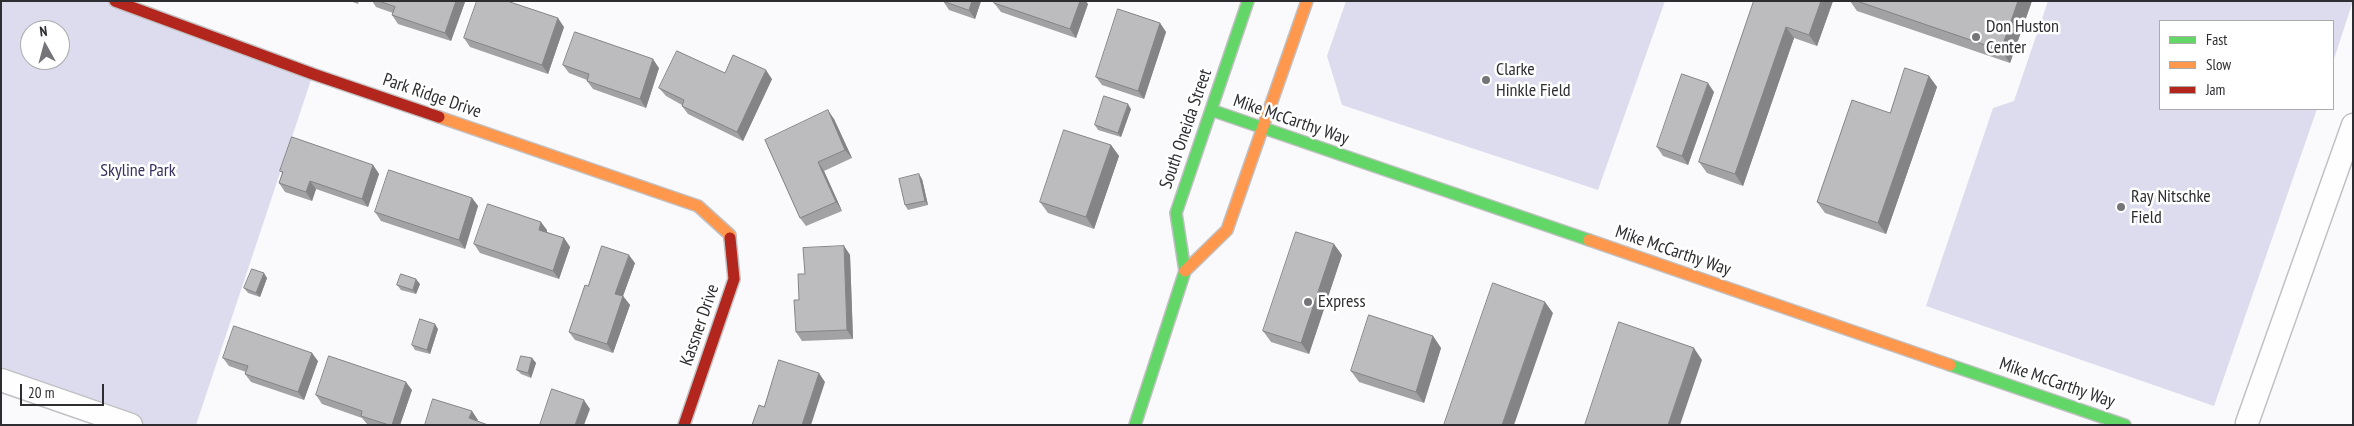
<!DOCTYPE html>
<html>
<head>
<meta charset="utf-8">
<style>
	body { margin:0 }
	#map { position:relative; width:2354px; height:426px; overflow:hidden; background:#fafafd; font-family:"PT Sans Narrow",sans-serif }
	canvas { display:block }
	.frame { position:absolute; inset:0; border:2px solid #2e2e32; pointer-events:none }
	.legend { position:absolute; left:2159px; top:20px; width:175px; height:90px; box-sizing:border-box; background:#fff; border:1px solid #ababad; margin:0; padding:6px 9px; list-style:none; font-size:15px; color:#2e2e32 }
	.legend li { display:flex; align-items:center; gap:10px; height:25px }
	.legend b { width:25px; border:1px solid #ababad }
	.north { position:absolute; left:20px; top:20px; width:50px; height:50px; box-sizing:border-box; background:#fff; border:1px solid #ababad; border-radius:50%; rotate:353deg; font-size:14px; font-weight:700; line-height:20px; text-align:center; color:#2e2e32 }
	.north::after { content:''; display:block; margin:auto; width:18px; height:22px; background:#757579; clip-path:polygon(50% 0,100% 100%,50% 72%,0 100%) }
	.scale { position:absolute; left:20px; top:384px; width:84px; height:22px; box-sizing:border-box; border:2px solid #2e2e32; border-top:0; padding-left:6px; font-size:15px; line-height:18px; white-space:nowrap; color:#2e2e32; -webkit-text-stroke:4px #fff; paint-order:stroke }
</style>
</head>
<body>
<div id="map">
<canvas width="2354" height="426"></canvas>
<div class="frame"></div>
<ul class="legend">
<li><b style="height:6px;background:#63d668"></b>Fast</li>
<li><b style="height:6px;background:#ff974d"></b>Slow</li>
<li><b style="height:6px;background:#b3261e"></b>Jam</li>
</ul>
<div class="north">N</div>
<div class="scale">20 m</div>
</div>
<script>
const context = document.querySelector('canvas').getContext('2d');
context.lineJoin = 'round';
function fillPath(path, color) { context.fillStyle = color; context.fill(path, 'evenodd'); }
function trace(path, color, width, dash) { context.strokeStyle = color; context.lineWidth = width; context.lineCap = dash ? 'butt' : 'round'; context.setLineDash(dash || []); context.stroke(path); }
function write(font, color, halo, rows, align = 'center') {
  context.font = font + ' "PT Sans Narrow",sans-serif'; context.lineWidth = 5; context.setLineDash([]); context.textBaseline = 'middle'; context.strokeStyle = halo; context.fillStyle = color; for (const [text, x, y, turn = 0] of rows) {
    context.save(); context.translate(x, y); context.rotate((+turn || 0) * Math.PI / 180); context.textAlign = isNaN(turn) ? turn : align; if (halo) context.strokeText(text, 0, 0); context.fillText(text, 0, 0); context.restore();
  }
}
const green = new Path2D(`
	M1 1H115L313 74 196 425H131L1 380ZM30 30H60V60H30Z
	M1346 1H1665L1598 190 1342 105 1327 56Z
	M2048 1H2353L2333 62V21H2160V109H2317L2214 406 1926 306 1993 108 2014 101Z`);
const street = new Path2D(`
	M1 380 131 425
	M2247 423 2353 125`);
const fast = new Path2D(`
	M1211 110 1589 240
	M1950 365 2125 425
	M1135 425 1185 271 1176 213 1248 1`);
const slow = new Path2D(`
	M439 117 698 206 730 235V238
	M1589 240 1950 365
	M1185 271 1227 230 1307 1`);
const jam = new Path2D(`
	M115 1 313 74 439 117
	M684 425 734 279 730 238`);
const wall = new Path2D(`
	M350 1H359L358 4Z
	M372 1H465V2L451 41 398 24 392 15 393 13 376 7Z
	M943 1H981L975 19 949 10Z
	M1754 1H1833L1817 46 1794 38 1743 186 1707 173 1699 162Z
	M1850 1H2032L2010 63 1857 11Z
	M994 3 1088 4 1076 38 1001 12Z
	M1160 23 1166 32 1144 99 1102 85 1096 77Z
	M564 27 548 74 470 47 464 38Z
	M563 65 659 68 646 108 593 89 587 81V80L569 73Z
	M725 73 772 79 743 141 688 114 682 106V105L666 96 659 88Z
	M1929 76 1937 87 1886 234 1825 213 1817 202 1890 113Z
	M1714 92 1688 165 1663 156 1657 147Z
	M1131 109 1121 137 1098 130 1095 125Z
	M834 119 852 158 824 171 842 211 806 226 800 218 765 140Z
	M1111 145 1119 156 1094 229 1048 213 1040 202Z
	M373 165 379 174 368 207 316 189 312 201 285 192 279 183 282 173 280 171Z
	M922 179 928 205 908 210 905 205Z
	M472 198 478 206 465 249 381 221 375 212Z
	M547 230V232L564 238 570 247 559 279 480 253 474 244Z
	M844 246 850 255 853 339 802 341 796 332 799 300 805 274Z
	M1342 255 1309 354 1271 342 1263 331Z
	M635 263 623 296 630 305 613 353 575 340 569 332 588 286Z
	M267 278 260 297 248 293 244 288Z
	M420 284 416 294 401 290 397 285Z
	M438 329 430 354 415 350 412 345Z
	M1433 336 1441 348 1424 403 1359 382 1351 371Z
	M223 358 318 361 304 400 251 382 245 374 246 372 229 366Z
	M532 358 536 363 531 378 521 374 517 370Z
	M412 390 400 425 367 424 362 418 322 404 316 395Z`);
const shadedWall = new Path2D(`
	M456 1 465 2 451 41 445 33Z
	M972 1H981L975 19 969 10Z
	M1080 1H1086L1088 4 1076 38 1070 29Z
	M1821 1H1833L1817 46 1809 35Z
	M2018 1H2032L2010 63 2001 50Z
	M558 18 564 27 548 74 542 65Z
	M1160 23 1166 32 1144 99 1138 91Z
	M1786 27 1794 38 1743 186 1735 174Z
	M653 59 659 68 646 108 640 99Z
	M766 70 772 79 743 141 737 132Z
	M1929 76 1937 87 1886 234 1878 223Z
	M1708 83 1714 92 1688 165 1682 156Z
	M1128 104 1131 109 1121 137 1118 133Z
	M828 110 834 119 852 158 845 150Z
	M1111 145 1119 156 1094 229 1086 217Z
	M818 162 824 171 842 211 836 202Z
	M373 165 379 174 368 207 362 199Z
	M919 174 922 179 928 205 925 201Z
	M310 181 316 189 312 201 306 192Z
	M472 198 478 206 465 249 459 240Z
	M541 222 547 230 545 238 539 230Z
	M564 238 570 247 559 279 553 271Z
	M1334 244 1342 255 1309 354 1301 343Z
	M844 246 850 255 853 339 847 330Z
	M629 255 635 263 623 296 630 305 613 353 607 344 615 294Z
	M264 273 267 278 260 297 256 293Z
	M416 279 420 284 416 294 413 290Z
	M1545 302 1553 313 1514 425H1502Z
	M435 324 438 329 430 354 427 350Z
	M1433 336 1441 348 1424 403 1416 392Z
	M1694 348 1702 360 1680 425H1668Z
	M312 353 318 361 304 400 298 392Z
	M532 358 536 363 531 378 528 373Z
	M819 373 825 382 811 425H802Z
	M406 382 412 390 400 425H392Z
	M584 400 590 409 584 425H575Z
	M472 411 478 420 476 425 469 418Z`);
const building = new Path2D(`
	M379 1H456L445 33 392 15 395 7Z
	M477 1H507L558 18 542 65 464 38Z
	M943 1H972L969 10Z
	M995 1H1080L1070 29 994 3Z
	M1754 1H1821L1809 35 1786 27 1735 174 1699 162Z
	M1857 1H2018L2001 50Z
	M1118 9 1160 23 1138 91 1096 77Z
	M575 32 653 59 640 99 587 81 589 74 563 65Z
	M677 51 725 73 733 55 766 70 737 132 682 106 684 100 659 88Z
	M1905 68 1929 76 1878 223 1817 202 1852 100 1890 113Z
	M1682 74 1708 83 1682 156 1657 147Z
	M1104 96 1128 104 1118 133 1095 125Z
	M828 110 845 150 818 162 836 202 800 218 765 140Z
	M1064 130 1111 145 1086 217 1040 202Z
	M292 137 373 165 362 199 310 181 306 192 279 183 283 172 280 171Z
	M389 170 472 198 459 240 375 212Z
	M919 174 925 201 905 205 899 179Z
	M488 204 541 222 539 230 564 238 553 271 474 244Z
	M1296 232 1334 244 1301 343 1263 331Z
	M602 246 629 255 615 294 623 296 607 344 569 332 585 285 588 286Z
	M844 246 847 330 796 332 794 300H799L798 274H805L803 248Z
	M252 269 264 273 256 293 244 288Z
	M401 274 416 279 413 290 397 285Z
	M1493 283 1545 302 1502 425H1444Z
	M1369 315 1433 336 1416 392 1351 371Z
	M420 319 435 324 427 350 412 345Z
	M1619 322 1694 348 1668 425H1585Z
	M234 326 312 353 298 392 245 374 248 366 223 358Z
	M329 356 406 382 392 425H389L361 416 362 411 316 395Z
	M521 356 532 358 528 373 517 370Z
	M779 360 819 373 802 425H752L759 405 764 407Z
	M552 389 584 400 575 425H540Z
	M433 399 472 411 469 418 488 425H425Z`);
const markers = [
	[1976,37,5,"#757579"],
	[1486,80,5,"#757579"],
	[2121,207,5,"#757579"],
	[1308,302,5,"#757579"]
];
const poiNames = [
	["Don Huston",1986,27],
	["Center",1986,48],
	["Clarke",1496,70],
	["Hinkle Field",1496,91],
	["Ray Nitschke",2131,197],
	["Field",2131,218],
	["Express",1318,302]
];
const streetNames = [
	["Park Ridge Drive",432,96,19],
	["Mike McCarthy Way",1291,120,19],
	["South Oneida Street",1186,129,-71],
	["Mike McCarthy Way",1673,251,19],
	["Kassner Drive",700,325,-71],
	["Mike McCarthy Way",2057,383,19]
];
const parkNames = [
	["Skyline Park",138,171]
];
fillPath(green, '#dcdcee');
trace(street, '#c1c1c3', 25);
trace(fast, '#c1c1c3', 14);
trace(slow, '#c1c1c3', 14);
trace(jam, '#c1c1c3', 14);
trace(street, '#fefeff', 22);
trace(fast, '#63d668', 11);
trace(slow, '#ff974d', 11);
trace(jam, '#b3261e', 11);
fillPath(wall, '#a2a2a4');
fillPath(shadedWall, '#848486');
fillPath(building, '#bcbcbf');
trace(building, '#848486', 1);
for (const [x, y, r, color] of markers) { const dot = new Path2D(); dot.arc(x, y, r, 0, 2 * Math.PI); context.fillStyle = color; context.fill(dot); trace(dot, '#fff', 2); }
write('18px', '#2e2e32', '#fff', poiNames, 'left');
write('18px', '#2e2e32', '#fff', streetNames);
write('18px', '#373262', '#fff', parkNames);
</script>
</body>
</html>
